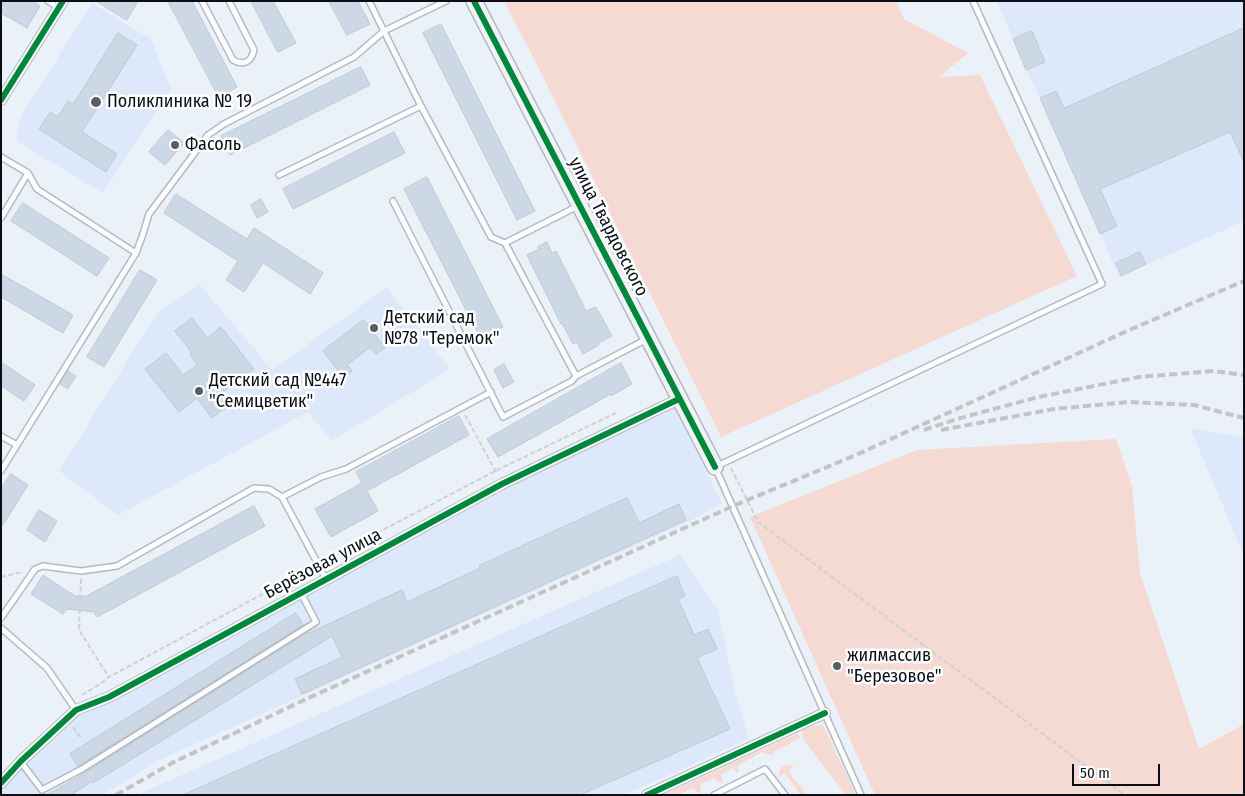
<!DOCTYPE html>
<html>
<head>
<meta charset="utf-8">
<style>
	body { margin:0 }
	#map { position:relative; width:1245px; height:796px; overflow:hidden; background:#ebf1f8; font-family:"Fira Sans Condensed",sans-serif }
	canvas { display:block }
	.frame { position:absolute; inset:0; border:2px solid #0b0f15; pointer-events:none }
	.scale { position:absolute; left:1072px; top:764px; width:88px; height:22px; box-sizing:border-box; border:2px solid #0b0f15; border-top:0; padding-left:6px; font-size:15px; line-height:18px; white-space:nowrap; color:#0b0f15; -webkit-text-stroke:4px #fff; paint-order:stroke }
</style>
</head>
<body>
<div id="map">
<canvas width="1245" height="796"></canvas>
<div class="frame"></div>
<div class="scale">50 m</div>
</div>
<script>
const context = document.querySelector('canvas').getContext('2d');
context.lineJoin = 'round';
function fillPath(path, color) { context.fillStyle = color; context.fill(path, 'evenodd'); }
function trace(path, color, width, dash) { context.strokeStyle = color; context.lineWidth = width; context.lineCap = dash ? 'butt' : 'round'; context.setLineDash(dash || []); context.stroke(path); }
function write(font, color, halo, rows, align = 'center') {
  context.font = font + ' "Fira Sans Condensed",sans-serif'; context.lineWidth = 5; context.setLineDash([]); context.textBaseline = 'middle'; context.strokeStyle = halo; context.fillStyle = color; for (const [text, x, y, turn = 0] of rows) {
    context.save(); context.translate(x, y); context.rotate((+turn || 0) * Math.PI / 180); context.textAlign = isNaN(turn) ? turn : align; if (halo) context.strokeText(text, 0, 0); context.fillText(text, 0, 0); context.restore();
  }
}
const built = new Path2D(`
	M997 1H1244V221L1119 277 1040 98 1026 70Z
	M92 3 151 39 171 89 103 193 16 141 21 116Z
	M199 284 272 370 387 287 450 369 332 441 308 412 118 515 59 471 156 314Z
	M674 407 722 503 692 520 162 759 102 795H1V790L14 775 69 720 504 488Z
	M1190 428 1244 437V556Z
	M680 555 718 609 734 687 749 739 624 795H140L143 792Z`);
const green = new Path2D(`
	M504 1H896L904 19 968 53 939 77 980 75 1077 276 721 437 532 55Z
	M1116 439 1132 487 1140 573 1199 749 1244 724V795H875L750 517 917 450Z
	M823 725 856 795H846L802 738 803 727Z
	M798 733 800 738 782 748H780L772 753 773 756 762 752 737 766 739 772 737 773 733 768 721 775 724 783 717 782 714 778 701 784 700 795 693 788 678 795H663Z
	M785 765 794 766 788 771 807 795H801L785 773 778 777 781 768Z`);
const building = new Path2D(`
	M1 1H33L40 6 27 28 1 13Z
	M96 1H138L127 20Z
	M168 1H192L237 87 219 97Z
	M251 1H273L296 43 278 52Z
	M329 1H358L370 24 347 35Z
	M441 24 535 211 517 220 423 33Z
	M1244 28V162L1230 132 1100 189 1117 226 1100 234 1040 98 1056 91 1064 108Z
	M1032 31 1045 62 1026 70 1013 39Z
	M118 33 137 45 82 132 117 154 106 172 39 129 50 112 58 117 68 101 73 104Z
	M361 67 370 85 230 155 221 136Z
	M168 130 184 143 165 165 149 152Z
	M394 132 405 153 293 209 283 189Z
	M427 177 503 327 481 339 404 189Z
	M176 194 247 239 254 228 323 273 310 294 263 263 244 292 226 280 238 261 164 213Z
	M261 199 268 212 257 218 251 205Z
	M23 203 109 258 97 276 11 221Z
	M547 242 552 253 556 251 586 311 596 307 612 336 598 343 599 345 583 354 577 342 573 344 562 323 561 324 527 255 539 249 538 247Z
	M1140 252 1146 264 1121 276 1116 263Z
	M140 270 157 280 104 367 87 357Z
	M1 274 73 315 63 333 1 297Z
	M192 318 207 338 221 327 254 369 222 393 231 404 212 418 197 398 179 412 145 369 166 353 183 375 197 365 190 354 192 353 175 331Z
	M364 320 385 348 376 354 370 347 347 365 352 371 344 378 323 351Z
	M1 362 35 385 24 401 1 386Z
	M621 363 632 384 611 396V394L498 457 487 439Z
	M504 364 514 382 503 388 494 370Z
	M68 371 76 376 68 389 60 384Z
	M459 416 469 435 367 491 378 511 331 537 315 509 362 483 356 472Z
	M11 474 28 485 1 528V489Z
	M627 498 639 523 679 504 686 520 302 694 295 679 342 657 332 636 93 783 92 781 71 795H47L83 774 308 632 309 633 402 590 407 602 480 568 479 566Z
	M254 506 265 526 97 617 94 612 67 609 63 614 31 594 43 575 75 596H86Z
	M39 510 57 521 45 542 27 530Z
	M677 576 685 596 678 599 694 635 708 629 717 649 697 658 730 729 580 795H183Z
	M296 613 303 625 78 766 70 754Z`);
const path = new Path2D(`
	M465 415 496 472
	M731 468 758 522 1125 795
	M324 561 495 471 616 413
	M1 577 22 572
	M81 579 79 630 108 676
	M82 695 100 684 109 677 311 568
	M73 727 81 738`);
const lane = new Path2D(`
	M48 1 59 8
	M202 1 233 60C244 66 251 62 254 50L229 1
	M369 1 421 106 491 237 505 243
	M1 157 28 173 37 189 136 253
	M279 175 421 106
	M393 201 503 417 572 381 576 376 647 339
	M1 218 28 173
	M576 376 505 243 578 206
	M1 436 17 445
	M1 471 136 253 142 237 149 214 208 135 224 124 354 57 384 31 446 1
	M282 497 321 477 346 469 491 392
	M1 618 35 569 43 566 81 571 117 566 254 488 269 489 282 497 326 579
	M1 628 47 668 76 710
	M21 762 42 790 82 769 316 622 301 593
	M714 795 765 769 785 795
	M861 795 715 467 1102 284 973 1`);
const street = new Path2D(`
	M1 100 63 1
	M1 783 21 761 76 710 109 697 502 484 679 399
	M647 795 825 713`);
const secondary = new Path2D(`
	M474 1 715 467`);
const rail = new Path2D(`
	M924 430 957 419 1038 397 1139 377 1214 371 1244 375
	M941 430 1054 409 1129 402 1194 405 1244 418
	M116 795 174 762 302 701 733 506 856 455 1127 331 1244 281`);
const cycleway = new Path2D(`
	M474 1 715 467
	M1 100 63 1
	M1 783 21 761 76 710 109 697 502 484 679 399
	M647 795 825 713`);
const markers = [
	[96,102,6,"#595e64"],
	[175,145,5,"#595e64"],
	[374,328,5,"#595e64"],
	[199,391,5,"#595e64"],
	[837,666,5,"#595e64"]
];
const poiNames = [
	["Поликлиника № 19",107,102],
	["Фасоль",185,145],
	["Детский сад",384,318],
	["№78 \"Теремок\"",384,339],
	["Детский сад №447",209,381],
	["\"Семицветик\"",209,402],
	["жилмассив",847,656],
	["\"Березовое\"",847,677]
];
const streetNames = [
	["улица Твардовского",608,227,63],
	["Берёзовая улица",323,564,-28]
];
fillPath(built, '#dde9fa');
fillPath(green, '#f5dad3');
fillPath(building, '#ccd8e6');
trace(building, '#c2c8ce', 1);
trace(lane, '#b5bac0', 8);
trace(street, '#b5bac0', 12);
trace(secondary, '#b5bac0', 18);
trace(path, '#cfd1d3', 2, [5, 2.5]);
trace(lane, '#fcfdfe', 5);
trace(street, '#fcfdfe', 10);
trace(secondary, '#f1f4f6', 15);
trace(rail, '#c2c4c6', 4, [8, 4]);
trace(cycleway, '#00873e', 6);
for (const [x, y, r, color] of markers) { const dot = new Path2D(); dot.arc(x, y, r, 0, 2 * Math.PI); context.fillStyle = color; context.fill(dot); trace(dot, '#fff', 2); }
write('18px', '#0b0f15', '#fff', poiNames, 'left');
write('18px', '#0b0f15', '#fff', streetNames);
</script>
</body>
</html>
